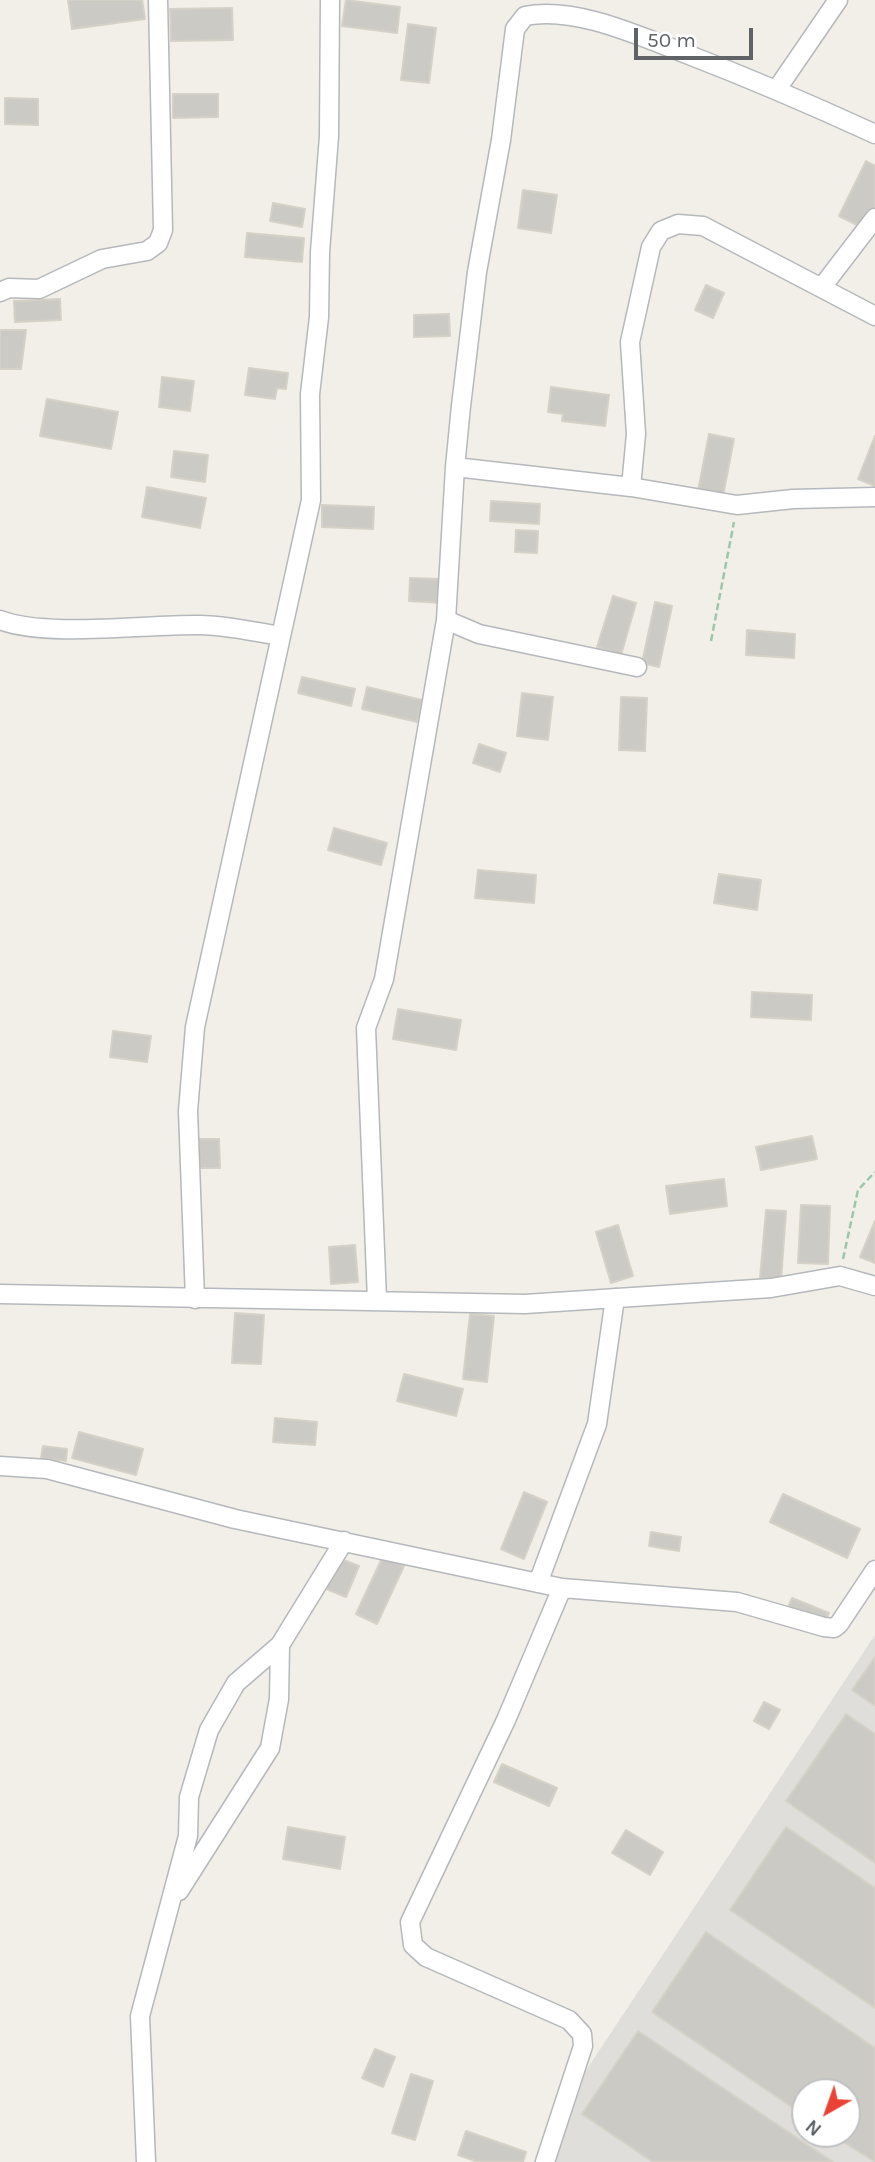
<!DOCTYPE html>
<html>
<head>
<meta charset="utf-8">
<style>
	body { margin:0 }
	#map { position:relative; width:875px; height:2162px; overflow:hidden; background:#f1efe8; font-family:Karla,sans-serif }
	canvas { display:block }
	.north { position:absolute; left:791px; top:2078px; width:70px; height:70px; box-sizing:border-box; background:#fff; border:2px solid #bfc1c3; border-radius:50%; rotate:220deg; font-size:19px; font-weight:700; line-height:28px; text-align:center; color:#5f6368 }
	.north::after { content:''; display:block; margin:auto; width:24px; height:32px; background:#ea4335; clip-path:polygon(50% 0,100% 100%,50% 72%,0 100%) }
	.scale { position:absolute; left:634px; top:28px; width:119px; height:32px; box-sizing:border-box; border:4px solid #5f6368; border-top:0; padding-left:9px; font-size:21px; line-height:24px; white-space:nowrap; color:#5f6368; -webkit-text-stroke:5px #fff; paint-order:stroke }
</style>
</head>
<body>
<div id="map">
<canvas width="875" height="2162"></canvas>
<div class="north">N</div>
<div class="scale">50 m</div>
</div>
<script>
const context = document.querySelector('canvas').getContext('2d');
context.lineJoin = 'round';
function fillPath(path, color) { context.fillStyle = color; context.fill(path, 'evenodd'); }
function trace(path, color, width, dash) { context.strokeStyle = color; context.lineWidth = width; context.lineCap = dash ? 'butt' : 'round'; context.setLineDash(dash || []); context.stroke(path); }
const industrial = new Path2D(`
	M875 1635V2162H555L583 2075ZM805 2092H847V2134H805Z`);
const building = new Path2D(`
	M68 0H142L145 19 72 29Z
	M346 0 400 7 397 33 342 26Z
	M232 8 233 40 171 41 170 9Z
	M408 24 436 28 429 83 401 80Z
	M173 94H218V117L173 118Z
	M5 98 38 99V125L5 124Z
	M866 161 875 166V209L865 229 839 216Z
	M523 190 557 195 551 233 518 228Z
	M273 203 305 209 302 227 270 221Z
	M247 233 304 238 302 262 245 257Z
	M706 285 724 293 713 318 695 310Z
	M60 299 61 320 15 322 14 301Z
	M449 314 450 336 414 337V315Z
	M0 330H26L21 369H0Z
	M249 368 288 373 286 389 277 388 275 399 245 395Z
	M162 377 194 381 190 411 159 407Z
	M551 387 609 395 605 426 562 421 563 414 548 412Z
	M47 399 118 412 111 449 40 436Z
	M709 434 734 439 722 501 697 496Z
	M875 436V486L858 479Z
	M174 451 208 455 205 482 171 477Z
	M147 487 206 498 200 528 142 517Z
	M491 501 540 504 539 524 490 521Z
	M322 505 374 507 373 529 322 527Z
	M516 530 538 531 537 553 515 552Z
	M410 578 442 579 441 603 409 601Z
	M613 596 636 603 621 655 597 647Z
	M655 602 672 606 659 667 642 663Z
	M747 630 795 634 794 658 746 655Z
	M302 677 355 689 351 706 298 693Z
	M367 687 422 700 417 722 362 709Z
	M522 693 553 697 548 740 517 736Z
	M621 697 647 698 645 751 619 750Z
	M479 744 506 753 500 772 473 763Z
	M334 828 387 843 381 865 328 850Z
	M478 870 536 875 534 903 475 898Z
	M719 874 761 880 757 910 714 903Z
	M752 992 812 995 811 1020 751 1017Z
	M398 1009 461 1020 456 1050 393 1039Z
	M113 1031 151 1036 147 1062 110 1057Z
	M812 1136 817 1159 761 1170 756 1147Z
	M199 1139H219L220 1168H199Z
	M724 1179 727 1206 670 1214 666 1186Z
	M801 1205 830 1206 828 1264 798 1263Z
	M766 1210 786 1211 781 1280 760 1278Z
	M875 1221V1263L860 1257Z
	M618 1225 633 1276 611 1283 596 1232Z
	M355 1245 358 1282 331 1284 329 1247Z
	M235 1313 264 1315 261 1364 232 1363Z
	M470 1314 494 1316 487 1382 463 1379Z
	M404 1374 463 1389 456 1416 397 1401Z
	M275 1418 317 1422 315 1445 273 1442Z
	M79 1432 143 1449 136 1475 72 1458Z
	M43 1446 67 1449 66 1461 41 1458Z
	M524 1492 547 1502 524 1559 501 1549Z
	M783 1494 860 1529 847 1558 770 1522Z
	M651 1532 681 1537 679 1551 649 1546Z
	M383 1556 404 1566 377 1624 356 1614Z
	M336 1557 359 1566 346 1597 324 1588Z
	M792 1598 829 1613 825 1623 788 1607Z
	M875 1657V1706L852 1690Z
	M764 1702 780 1710 769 1729 754 1721Z
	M846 1714 875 1734V1863L786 1801Z
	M502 1764 557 1788 549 1806 494 1782Z
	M288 1827 345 1837 340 1869 283 1859Z
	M786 1827 875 1888V2008L730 1910Z
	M626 1830 663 1852 650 1875 612 1853Z
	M706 1932 875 2048V2162L831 2134H847V2092H805V2116L652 2012Z
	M638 2031 833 2162H653L582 2114Z
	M375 2049 395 2057 383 2087 362 2078Z
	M411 2074 433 2081 415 2140 392 2133Z
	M466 2131 526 2152 523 2162H478L458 2155Z`);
const path = new Path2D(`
	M711 641 734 522
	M843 1259 858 1190 875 1172`);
const street = new Path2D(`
	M777 89 838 0
	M822 287 875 218
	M0 292 9 288 39 289 102 259 147 251 158 243 163 230 158 0
	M455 467 631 487 737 505 793 499 875 497
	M631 487 636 434 630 342 651 247 661 231 678 224 703 226 875 316
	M0 620C46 638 147 624 200 625 226 625 254 632 281 636
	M446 620 479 634 637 667
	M0 1294 525 1304 771 1288 840 1276 875 1286
	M195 1299 188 1111 195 1027 311 500 310 394 319 317 320 252 329 136 330 0
	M377 1300 366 1028 384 979 446 620 455 467 461 406 477 272 501 140 515 29 525 16C574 6 637 35 684 53 749 78 812 105 875 134
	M0 1466 47 1469 235 1519 562 1588 737 1602 824 1627 834 1628 839 1624 875 1570
	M538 1583 597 1424 615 1298
	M179 1891 270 1748 279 1699 280 1645
	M146 2162 140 2016 188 1836 189 1797 209 1730 236 1683 280 1645 344 1541
	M545 2162 583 2046 582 2034 569 2020 426 1957 413 1945 410 1922 506 1720 562 1588`);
fillPath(industrial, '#e0deda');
fillPath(building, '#cccac5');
trace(building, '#d6d1c6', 2);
trace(street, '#b5b8bc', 21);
trace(path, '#9cc7a9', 2.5, [7, 3.5]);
trace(street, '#fff', 18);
</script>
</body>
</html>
